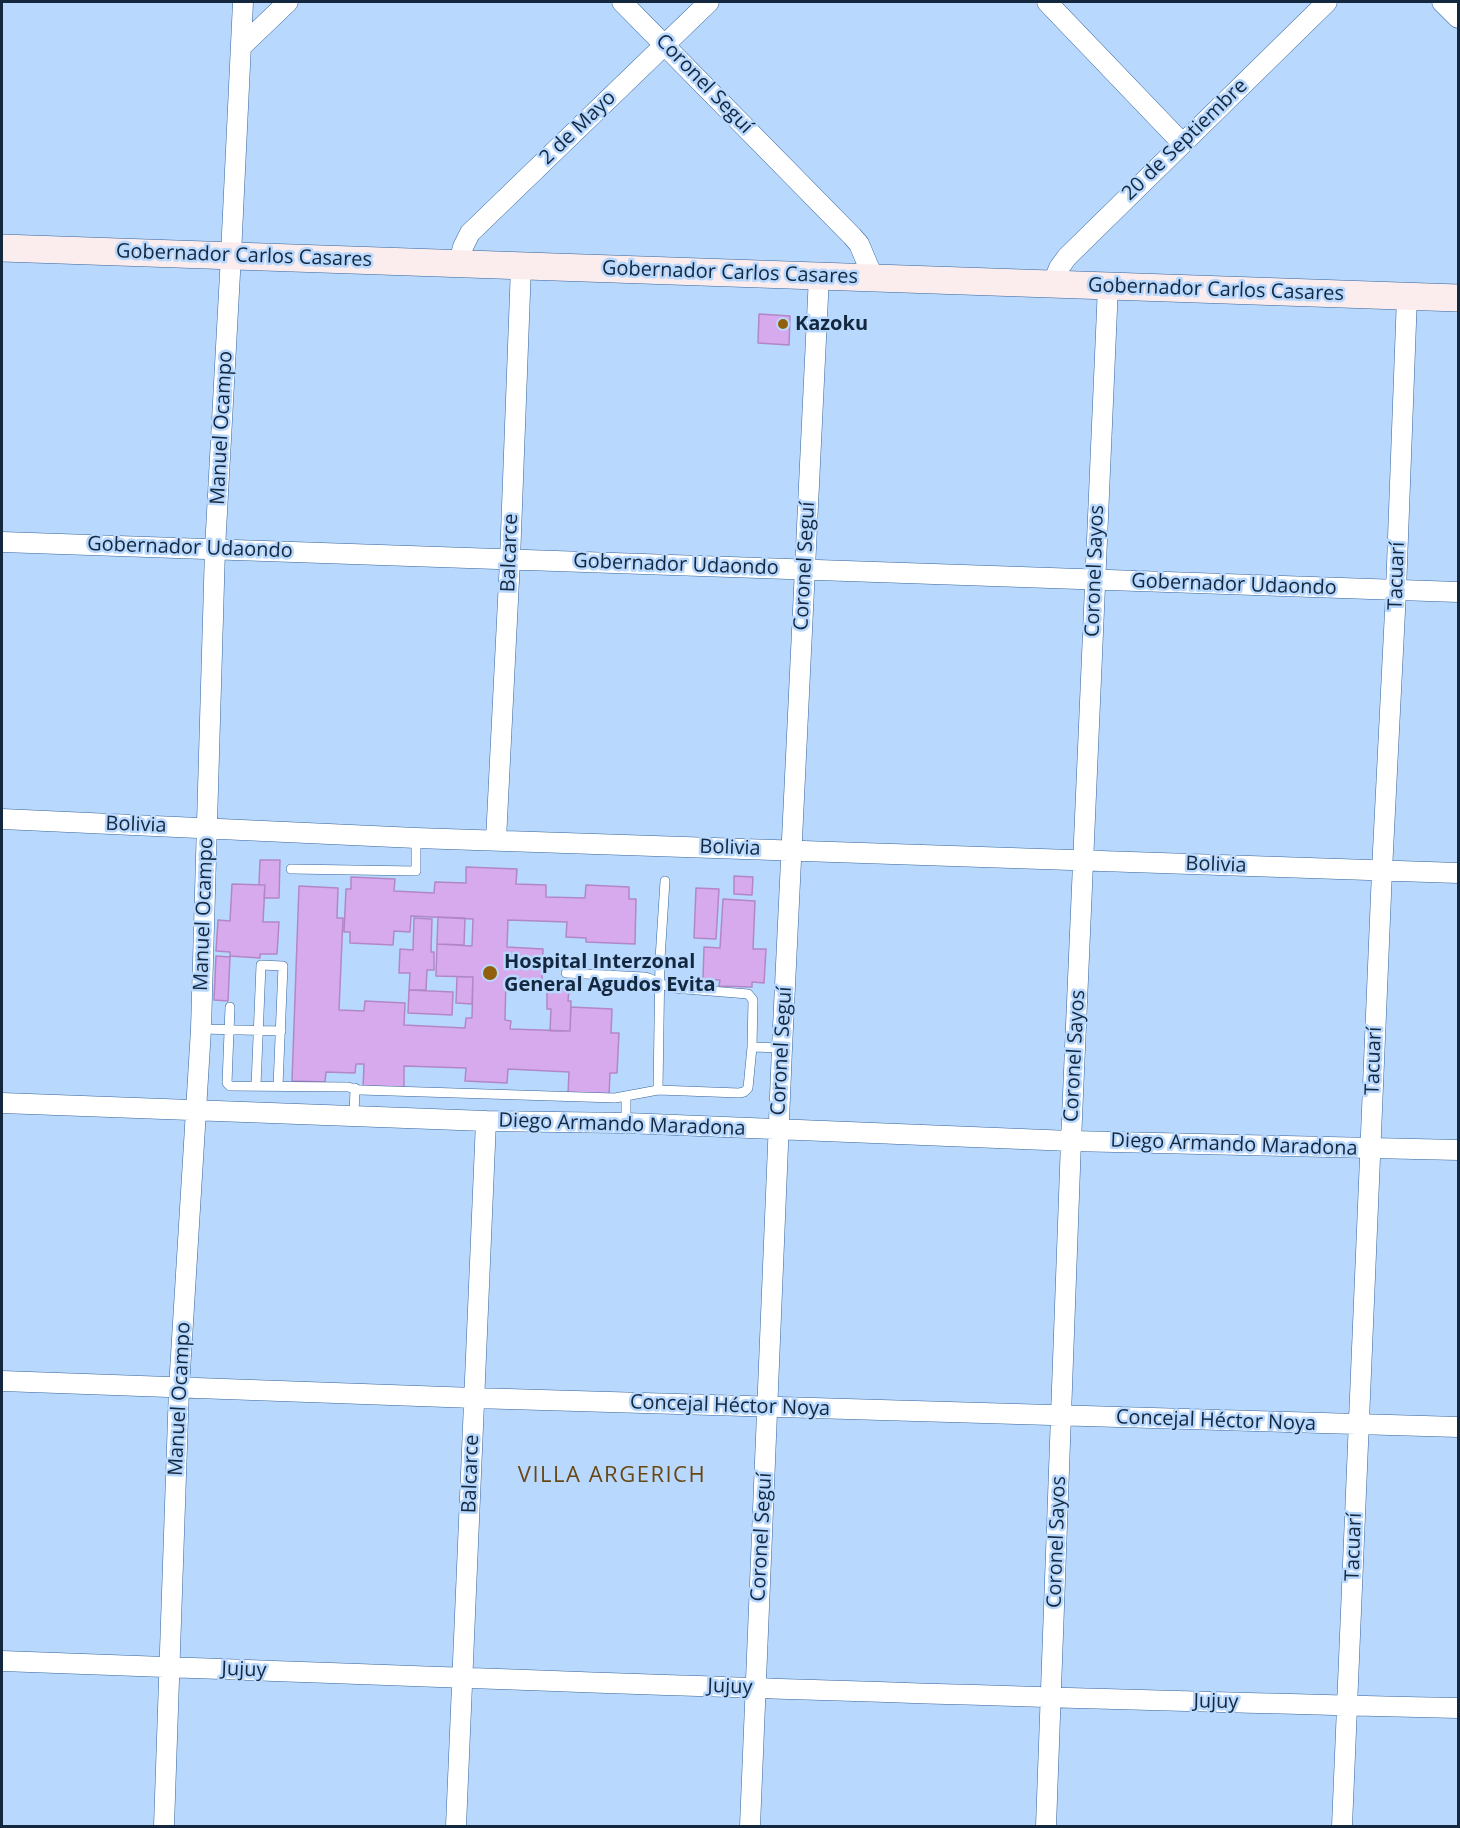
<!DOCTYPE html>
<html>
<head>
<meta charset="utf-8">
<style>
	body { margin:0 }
	#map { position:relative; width:1460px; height:1828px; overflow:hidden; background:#b9d8fd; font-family:"Open Sans",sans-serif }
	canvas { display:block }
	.frame { position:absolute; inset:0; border:3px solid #13273f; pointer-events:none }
</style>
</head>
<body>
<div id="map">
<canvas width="1460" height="1828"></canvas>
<div class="frame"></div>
</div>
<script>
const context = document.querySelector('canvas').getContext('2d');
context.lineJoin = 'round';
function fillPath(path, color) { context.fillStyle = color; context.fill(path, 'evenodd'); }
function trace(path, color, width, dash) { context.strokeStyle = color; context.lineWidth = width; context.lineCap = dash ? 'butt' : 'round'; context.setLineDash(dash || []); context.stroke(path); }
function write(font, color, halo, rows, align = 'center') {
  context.font = font + ' "Open Sans",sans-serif'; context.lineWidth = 5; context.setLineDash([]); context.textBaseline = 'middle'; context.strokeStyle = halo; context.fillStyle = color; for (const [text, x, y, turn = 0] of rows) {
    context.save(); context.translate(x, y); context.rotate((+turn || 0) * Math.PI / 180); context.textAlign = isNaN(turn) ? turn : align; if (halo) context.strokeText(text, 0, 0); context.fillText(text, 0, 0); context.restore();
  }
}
const building = new Path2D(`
	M759 314 790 316 789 345 758 343Z
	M260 860H280L279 898H264L265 885H259Z
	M466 867 517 869 516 884 546 885V897L585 898 586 885 629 887V899H636L635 944 586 942V938L566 937 567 922 508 920 507 947 543 949 542 980 506 979 505 1020 511 1021 510 1029 570 1031 571 1007 612 1009 611 1033H619L617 1073H610L609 1096 568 1094 569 1072 508 1069 507 1083 465 1081 466 1068 404 1066V1089L363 1088 364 1064H356L355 1073 326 1072 325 1082 292 1081 299 886 338 888 337 918H343L339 1010 364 1011 365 1001 405 1003 404 1025 465 1028 466 1018H472L473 977 436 976 437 944 472 946 473 919 411 916 410 932 394 931 393 945 350 943V932H344L346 889H351V877L395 879 394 891 434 893 435 882 466 883Z
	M734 876 753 877 752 895 734 894Z
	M232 884 265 885 263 922H279L277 954H260V958L230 956V952L216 951 218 920 230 921Z
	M696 888 719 889 716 939 694 938Z
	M723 899 755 901 753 949H766L764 983 752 982V987L719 986 720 980 703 979 704 947 720 948Z
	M438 917 465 918 464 945 437 944Z
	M414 918 432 919 431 952H434V970H427L426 990H409L410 973H399L400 949 413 950Z
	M216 956 230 957 228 1001 214 1000Z
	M457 977H473L472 1004 456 1003Z
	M547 988 569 989 568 1001H571L570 1031H550L551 1009H547Z
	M409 990 453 992 452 1015 408 1013Z`);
const lane = new Path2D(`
	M291 869 416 871V838
	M230 1007 227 1083 230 1086 348 1087 360 1090 615 1098 658 1090 739 1093 744 1092 748 1088 752 1047 753 1000 748 994 673 988C663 986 655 979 644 977L566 973
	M201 1029 281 1031
	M752 1047 782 1048
	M256 1086 261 965 283 966 278 1086
	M658 1090 660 959 665 881
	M354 1115 355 1088
	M626 1123V1096`);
const street = new Path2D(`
	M622 2 852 236 859 244 873 277
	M1047 2 1182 143
	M1442 2 1458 18
	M241 47 288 2
	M459 263 463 247 470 233 709 2
	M1052 285 1059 268 1067 257 1327 2
	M2 542 1458 592
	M2 819 416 838 1458 873
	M496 840 510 560 521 266
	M2 1103 486 1121 626 1123 1071 1141 1458 1150
	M2 1381 474 1398 1458 1427
	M2 1661C487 1679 973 1697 1458 1708
	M164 1826 179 1388 201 1029 215 549 231 255 243 2
	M456 1826 486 1121
	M750 1826 782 1048 819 276
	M1046 1826 1071 1141 1108 286
	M1342 1826 1382 871 1396 591 1407 296`);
const secondary = new Path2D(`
	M2 248 1458 298`);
const markers = [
	[783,324,6,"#90600d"],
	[490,973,8,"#90600d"]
];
const streetNames = [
	["Coronel Seguí",704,84,46],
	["2 de Mayo",578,128,-44],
	["20 de Septiembre",1185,140,-44],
	["Gobernador Carlos Casares",244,256,2],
	["Gobernador Carlos Casares",730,273,2],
	["Gobernador Carlos Casares",1216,290,2],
	["Manuel Ocampo",222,428,-87],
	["Gobernador Udaondo",190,548,2],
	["Balcarce",510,553,-88],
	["Gobernador Udaondo",676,565,2],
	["Coronel Seguí",805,566,-87],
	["Coronel Sayos",1095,571,-88],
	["Tacuarí",1397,576,-88],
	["Gobernador Udaondo",1234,585,2],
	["Bolivia",136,825,2],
	["Bolivia",730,848,2],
	["Bolivia",1216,865,2],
	["Manuel Ocampo",204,914,-88],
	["Coronel Seguí",782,1051,-87],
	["Coronel Sayos",1075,1056,-87],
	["Tacuarí",1374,1061,-88],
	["Diego Armando Maradona",622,1125,2],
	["Diego Armando Maradona",1234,1145,2],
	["Manuel Ocampo",180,1399,-87],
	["Concejal Héctor Noya",730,1406,2],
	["Concejal Héctor Noya",1216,1421,2],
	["Balcarce",471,1474,-88],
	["Coronel Seguí",762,1537,-87],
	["Coronel Sayos",1057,1542,-88],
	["Tacuarí",1354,1547,-88],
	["Jujuy",244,1670,2],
	["Jujuy",730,1687,2],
	["Jujuy",1216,1702,1]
];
const poiNames = [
	["Kazoku",795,324],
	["Hospital Interzonal",504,962],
	["General Agudos Evita",504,985]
];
const quarterNames = [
	["VILLA ARGERICH",612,1476]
];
fillPath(building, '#d6aaed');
trace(building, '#b287c8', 1.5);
trace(lane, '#34649b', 10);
trace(street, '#34649b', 21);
trace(secondary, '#34649b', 28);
trace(lane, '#fff', 9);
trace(street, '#fff', 20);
trace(secondary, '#fbedee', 27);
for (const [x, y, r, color] of markers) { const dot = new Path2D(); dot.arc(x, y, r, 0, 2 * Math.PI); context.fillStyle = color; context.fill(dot); trace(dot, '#b9d8fd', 2); }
write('20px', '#13273f', '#b9d8fd', streetNames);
write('bold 20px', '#13273f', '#b9d8fd', poiNames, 'left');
context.letterSpacing = '1.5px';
write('22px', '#684713', '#b9d8fd', quarterNames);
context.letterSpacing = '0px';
</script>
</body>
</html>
